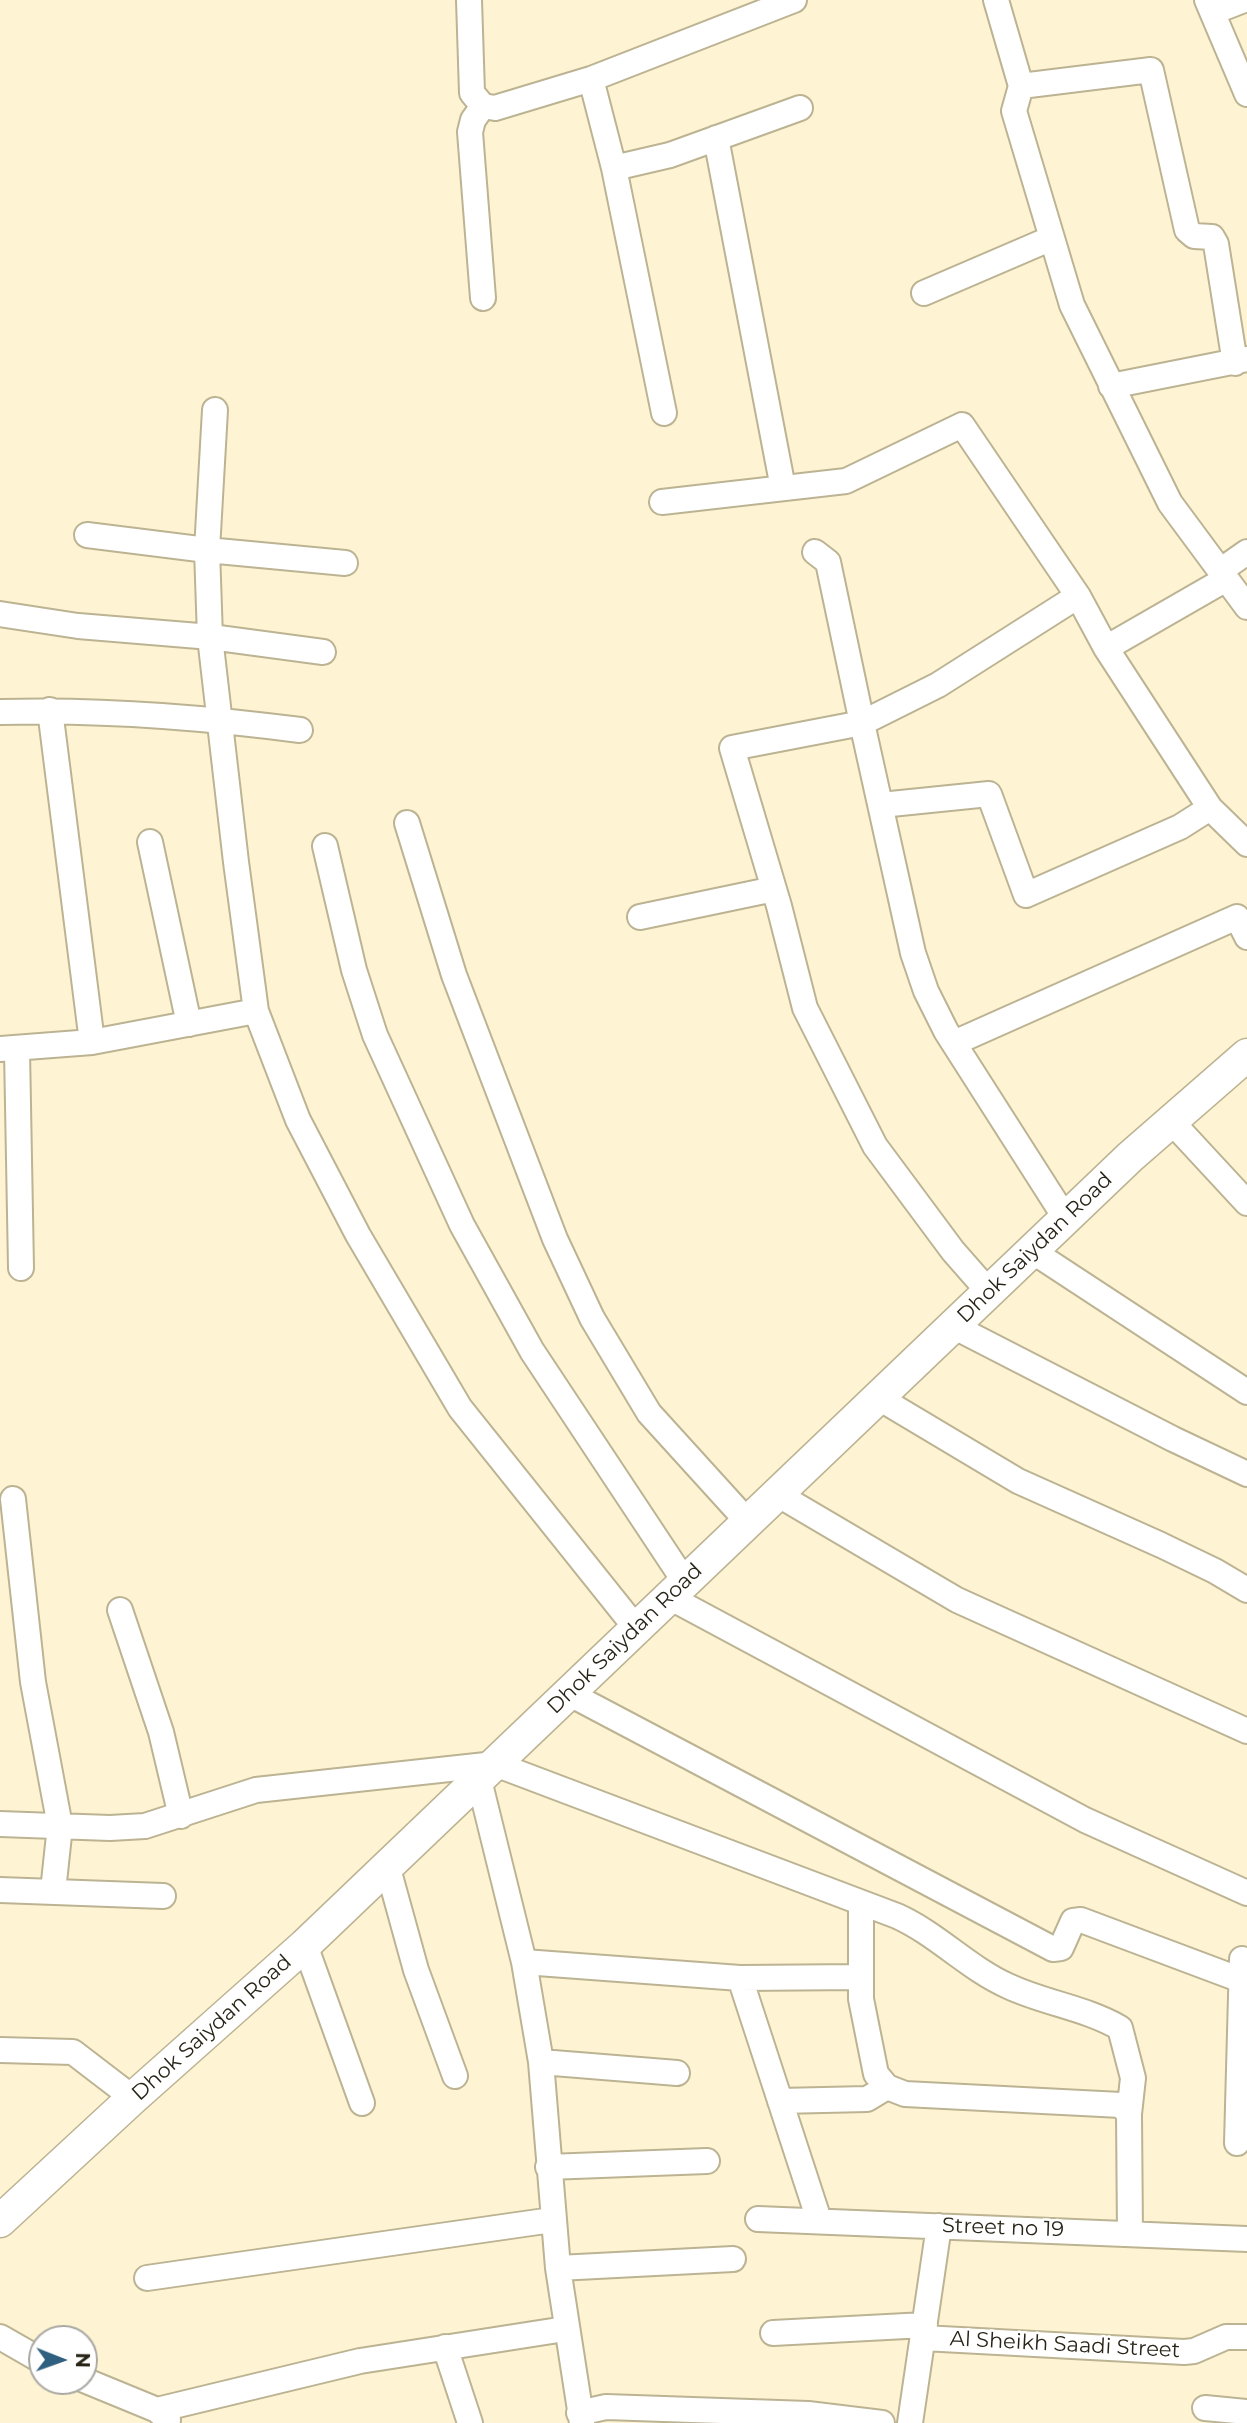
<!DOCTYPE html>
<html>
<head>
<meta charset="utf-8">
<style>
	body { margin:0 }
	#map { position:relative; width:1247px; height:2423px; overflow:hidden; background:#fef4d3; font-family:Montserrat,sans-serif }
	canvas { display:block }
	.north { position:absolute; left:28px; top:2325px; width:70px; height:70px; box-sizing:border-box; background:#fff; border:2px solid #a9a8a3; border-radius:50%; rotate:91deg; font-size:19px; font-weight:700; line-height:28px; text-align:center; color:#282518 }
	.north::after { content:''; display:block; margin:auto; width:24px; height:32px; background:#30607f; clip-path:polygon(50% 0,100% 100%,50% 72%,0 100%) }
</style>
</head>
<body>
<div id="map">
<canvas width="1247" height="2423"></canvas>
<div class="north">N</div>
</div>
<script>
const context = document.querySelector('canvas').getContext('2d');
context.lineJoin = 'round';
function trace(path, color, width, dash) { context.strokeStyle = color; context.lineWidth = width; context.lineCap = dash ? 'butt' : 'round'; context.setLineDash(dash || []); context.stroke(path); }
function write(font, color, halo, rows, align = 'center') {
  context.font = font + ' Montserrat,sans-serif'; context.lineWidth = 5; context.setLineDash([]); context.textBaseline = 'middle'; context.strokeStyle = halo; context.fillStyle = color; for (const [text, x, y, turn = 0] of rows) {
    context.save(); context.translate(x, y); context.rotate((+turn || 0) * Math.PI / 180); context.textAlign = isNaN(turn) ? turn : align; if (halo) context.strokeText(text, 0, 0); context.fillText(text, 0, 0); context.restore();
  }
}
const minor = new Path2D(`
	M469 0 472 93 483 106 495 108 591 79 794 0
	M996 0 1021 86 1014 111 1072 305 1170 503 1247 607
	M1207 0 1247 94
	M1213 12 1244 0
	M591 79 614 168 664 413
	M1021 86 1151 70 1187 230 1194 236 1212 237 1216 244 1235 363
	M483 106 473 120 470 132 483 298
	M716 138 783 488
	M614 168 670 155 800 108
	M924 293 1052 238
	M1111 386 1247 359
	M215 410 207 550 210 637 236 862 256 1011 298 1120 358 1235 460 1408 636 1628
	M662 502 846 481 962 425 1078 596 1106 648
	M87 535 207 550 345 563
	M815 552 828 562 862 723 732 748 779 906 805 1008 875 1146 953 1251 989 1292
	M1220 571 1247 552
	M1226 579 1106 648 1210 808 1247 844
	M0 614 78 626 211 637 323 652
	M50 710 92 1042
	M0 712C100 709 201 717 300 730
	M881 805 989 794 1026 895 1180 827 1210 808
	M407 823 454 975 555 1239 592 1318 649 1413 748 1522
	M150 842 189 1024
	M325 846 354 970 375 1035 462 1225 532 1351 685 1582
	M640 917 774 889
	M954 1043 1237 917 1247 937
	M0 1049 92 1042 256 1011
	M17 1050 21 1268
	M1171 1121 1247 1203
	M1066 1219 946 1031 926 991 913 953 862 723 938 685 1078 596
	M1032 1251 1247 1392
	M953 1326 1173 1439 1247 1474
	M879 1398 1018 1481 1161 1545 1215 1571 1247 1590
	M777 1494 957 1600 1247 1731
	M13 1499 33 1682 60 1826 53 1891
	M669 1597 1085 1820 1247 1893
	M120 1610 161 1732 181 1816
	M568 1693 1053 1949 1061 1948 1073 1921 1081 1920 1241 1980
	M479 1780 524 1962 541 2062 558 2268 582 2423
	M0 1824 110 1828 145 1826 256 1790 495 1764 897 1916C937 1934 968 1968 1008 1986 1044 2003 1086 2008 1120 2028L1133 2078 1129 2114 1130 2234
	M387 1865 416 1970 455 2076
	M0 1890 163 1896
	M861 1903V1999L876 2074 887 2087 905 2094 1121 2105 1129 2114
	M305 1945 362 2103
	M524 1962 740 1978 860 1977
	M740 1978 819 2220
	M0 2050 73 2052 133 2098
	M541 2062 677 2073
	M780 2101 867 2099 887 2087
	M1237 2143 1242 1959
	M548 2167 707 2161
	M758 2219 1247 2239
	M558 2268 733 2259
	M147 2278 552 2220
	M773 2333 925 2325
	M0 2337 42 2361
	M923 2338 1184 2352 1194 2351 1226 2337H1247
	M445 2347 470 2423
	M84 2380 157 2410 168 2420
	M1205 2408 1247 2412
	M157 2410 360 2361 565 2329
	M579 2413 606 2407 808 2414 882 2423
	M910 2423 939 2226`);
const major = new Path2D(`
	M0 2221 133 2098 305 1945 1130 1157 1247 1055`);
const streetNames = [
	["Dhok Saiydan Road",1035,1248,-44],
	["Dhok Saiydan Road",625,1639,-44],
	["Dhok Saiydan Road",212,2028,-42],
	["Street no 19",1003,2228,2],
	["Al Sheikh Saadi Street",1065,2345,3]
];
trace(minor, '#bcb393', 28);
trace(major, '#bcb393', 35);
trace(minor, '#fff', 24);
trace(major, '#fff', 32);
write('21px', '#282518', '#fff', streetNames);
</script>
</body>
</html>
